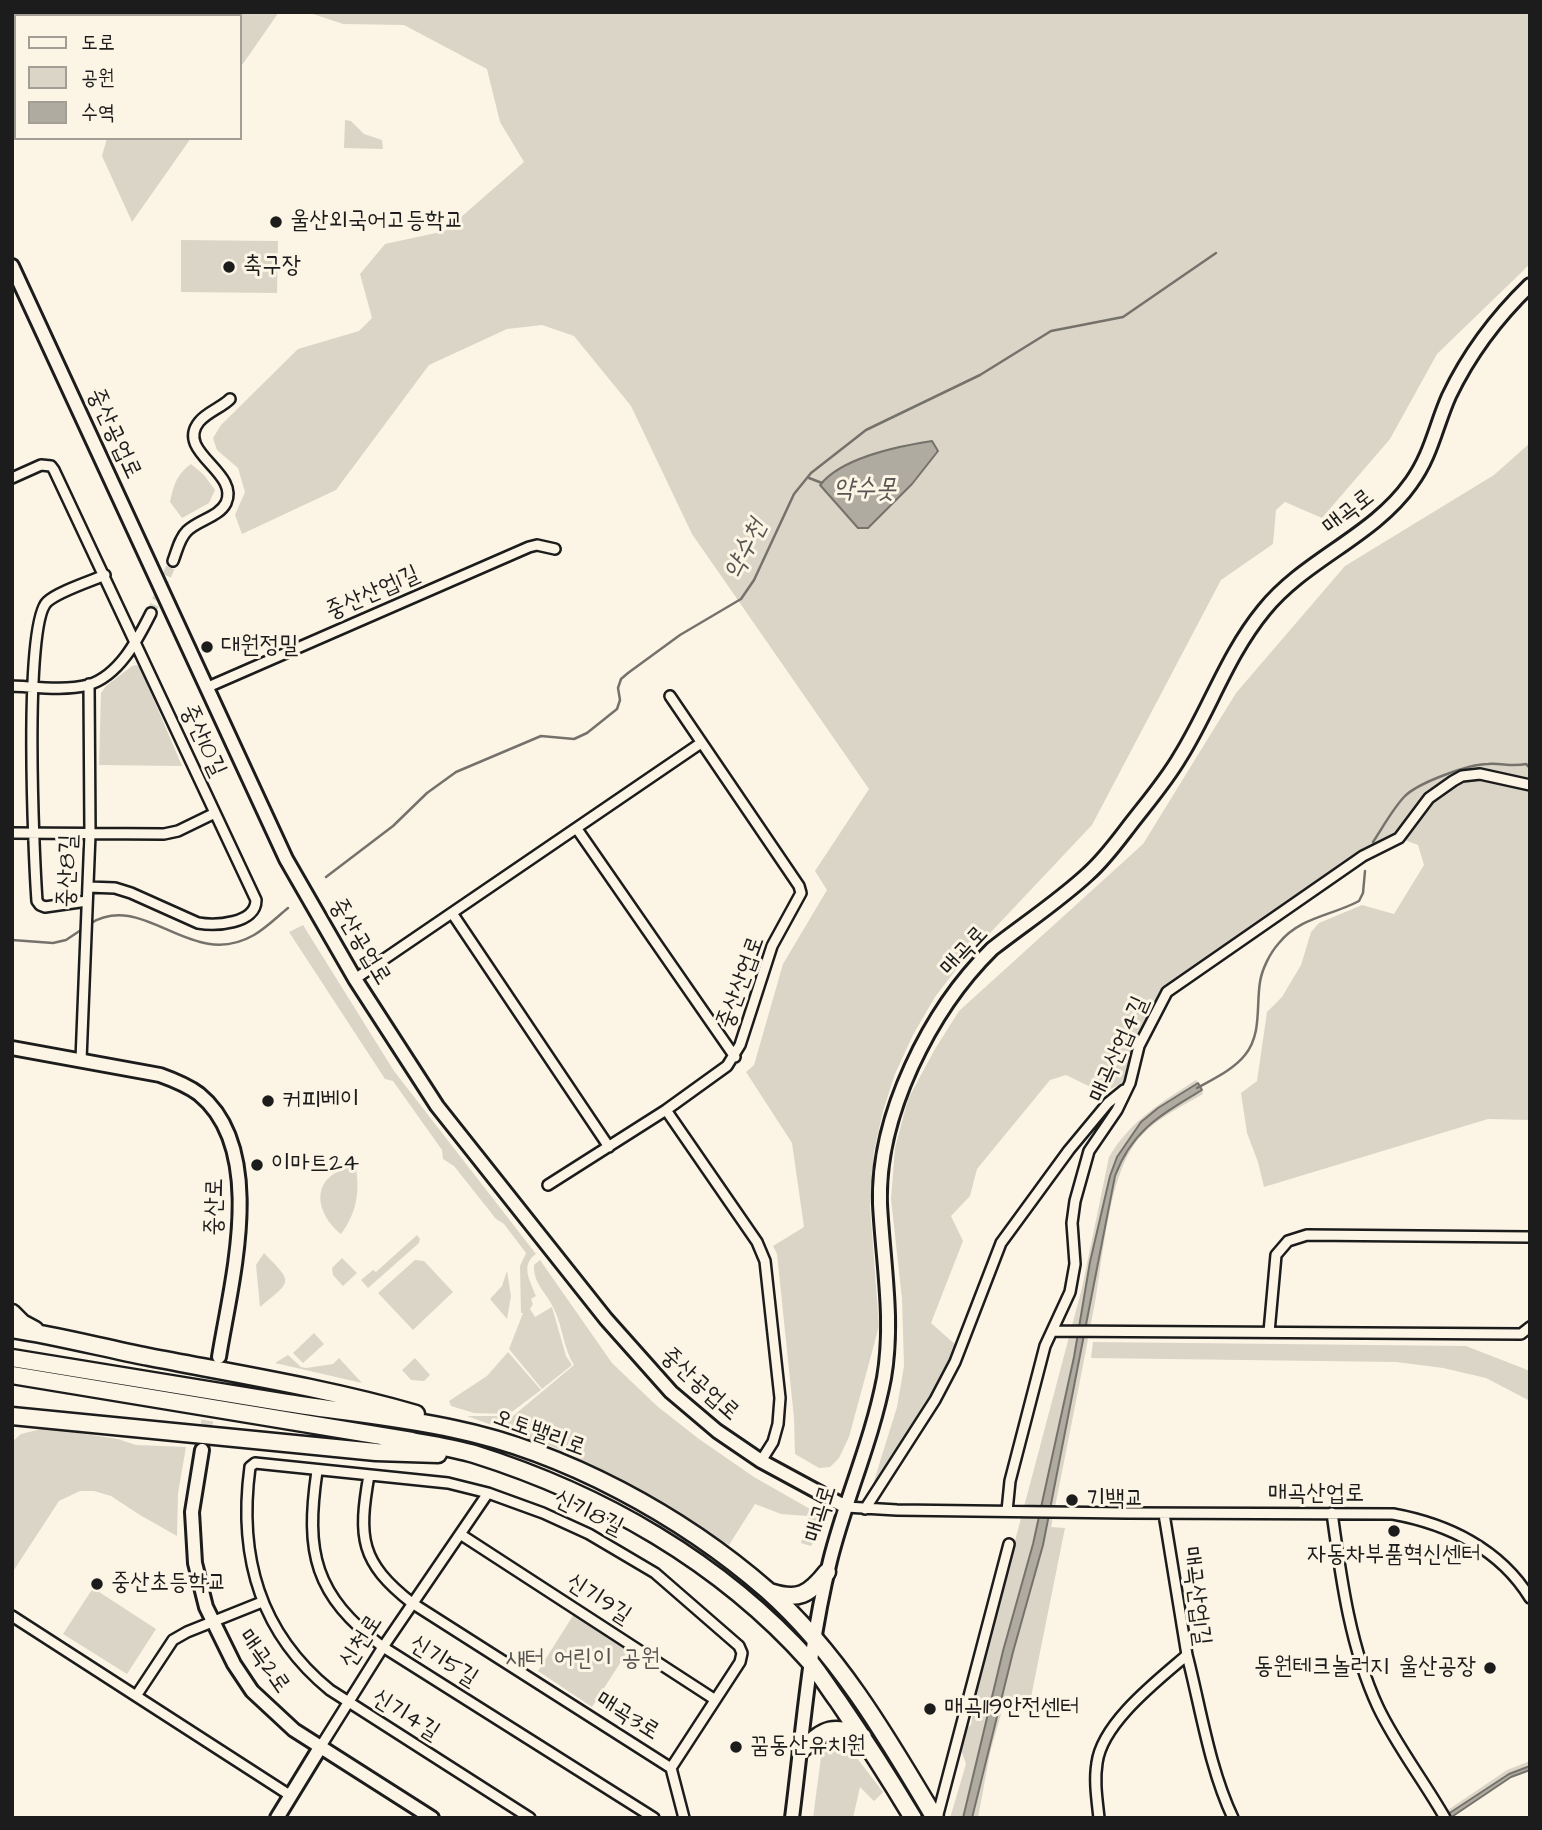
<!DOCTYPE html>
<html>
<head>
<meta charset="utf-8">
<style>
	body { margin:0 }
	#map { position:relative; width:1542px; height:1830px; overflow:hidden; background:#fcf5e5; font-family:"Architects Daughter","Poor Story",sans-serif }
	canvas { display:block }
	.frame { position:absolute; inset:0; border:14px solid #1c1c1c; pointer-events:none }
	.legend { position:absolute; left:14px; top:14px; width:228px; height:126px; box-sizing:border-box; background:#fcf5e5; border:2px solid #a29e95; margin:0; padding:9px 12px; list-style:none; font-size:21px; color:#1c1c1c }
	.legend li { display:flex; align-items:center; gap:14px; height:35px }
	.legend b { width:35px; border:2px solid #a29e95 }
</style>
</head>
<body>
<div id="map">
<canvas width="1542" height="1830"></canvas>
<div class="frame"></div>
<ul class="legend">
<li><b style="height:9px;background:#fcf5e5"></b>도로</li>
<li><b style="height:19px;background:#dbd5c8"></b>공원</li>
<li><b style="height:19px;background:#b0aba1"></b>수역</li>
</ul>
</div>
<script>
const context = document.querySelector('canvas').getContext('2d');
context.lineJoin = 'round';
function fillPath(path, color) { context.fillStyle = color; context.fill(path, 'evenodd'); }
function trace(path, color, width, dash) { context.strokeStyle = color; context.lineWidth = width; context.lineCap = dash ? 'butt' : 'round'; context.setLineDash(dash || []); context.stroke(path); }
function write(font, color, halo, rows, align = 'center') {
  context.font = font + ' "Architects Daughter","Poor Story",sans-serif'; context.lineWidth = 6; context.setLineDash([]); context.textBaseline = 'middle'; context.strokeStyle = halo; context.fillStyle = color; for (const [text, x, y, turn = 0] of rows) {
    context.save(); context.translate(x, y); context.rotate((+turn || 0) * Math.PI / 180); context.textAlign = isNaN(turn) ? turn : align; if (halo) context.strokeText(text, 0, 0); context.fillText(text, 0, 0); context.restore();
  }
}
const green = new Path2D(`
	M155 12H279L240 68V16H152Z
	M307 12H1530V264L1437 354 1390 439 1322 518 1285 502 1276 510 1273 544 1221 580 1092 825 958 967 935 997 913 1035 895 1074 883 1111 874 1151 870 1206 879 1326 849 1437 839 1458 830 1467 819 1468 795 1454 794 1418 777 1254 773 1246 804 1227 792 1143 746 1072 754 1065 783 964 827 890 815 871 869 789 692 534 631 406 574 336 542 325 507 329 429 365 336 490 242 534 235 515 245 492 238 468 217 450 213 438 221 425 298 349 359 331 372 318 360 274 385 244 445 231 524 162 500 122 487 69 404 25 343 24Z
	M345 120 351 121 364 134 382 140 383 149 344 148Z
	M107 138H191L132 222 102 156Z
	M181 240 278 241 277 293 181 292Z
	M1530 443V1120L1488 1119 1264 1187 1258 1162 1247 1133 1241 1093 1257 1081 1267 1012 1282 997 1301 965 1311 932 1319 923 1362 905 1394 914 1424 865 1418 845 1391 835 1275 909 1242 937 1171 983 1161 992 1154 1002 1126 1081 1103 1093 1066 1075 1050 1080 977 1169 970 1196 951 1216 963 1241 931 1323 957 1346 933 1398 875 1486 874 1481 897 1407 904 1366 902 1299 891 1199 895 1148 908 1099 935 1049 959 1011 1143 844 1236 693 1345 566 1494 475Z
	M191 464 204 475 215 490 209 503 182 518 170 502C174 485 176 475 191 464Z
	M136 665 140 667 182 766 99 765 101 693 106 686 132 666Z
	M303 925 394 1071 536 1254C520 1265 530 1281 536 1296L531 1299 533 1304 530 1309 535 1317 552 1307 566 1356 572 1365 542 1389 509 1349 523 1313H521L520 1266 526 1253 504 1224 496 1219 454 1166 443 1159 442 1150 393 1081 385 1079 289 932Z
	M1196 1080 1198 1083 1158 1108 1141 1122 1117 1157 1090 1262 1074 1357 1033 1544 1003 1651 963 1818H950L966 1764 960 1747 965 1729 971 1725 977 1684 1082 1288 1109 1157C1130 1121 1162 1102 1196 1080Z
	M1202 1090 1203 1094C1178 1109 1148 1122 1132 1148 1108 1186 1103 1257 1095 1302 1081 1377 1066 1452 1051 1527L1065 1528 1028 1712 1003 1707 990 1753 978 1818H972L1013 1652 1043 1545 1115 1176C1132 1130 1162 1114 1202 1090Z
	M348 1168H356C360 1193 356 1214 341 1234 315 1213 310 1178 348 1168Z
	M417 1235 420 1239 419 1243 368 1288 361 1280 373 1270 376 1272Z
	M264 1253C294 1284 292 1280 260 1307L256 1265Z
	M342 1258 357 1273 343 1286 333 1275 332 1268Z
	M415 1260 424 1261 453 1292 413 1330 378 1293Z
	M540 1260 612 1363 657 1406 699 1439 754 1477 810 1509 807 1516 781 1514 755 1504 729 1545 569 1453 467 1416H513L574 1365C563 1348 563 1327 554 1309 547 1293 533 1284 534 1265Z
	M507 1271 511 1296 507 1319 490 1299 502 1286Z
	M314 1333 324 1344 303 1363 293 1353Z
	M1093 1342 1466 1346 1530 1371V1401L1486 1378 1443 1368 1396 1362 1091 1358Z
	M508 1352 541 1390 509 1414 474 1413 451 1406 449 1401 487 1376Z
	M288 1355 301 1367 306 1368 333 1364 339 1358 362 1383 275 1363Z
	M415 1358 430 1375 424 1381 411 1380 402 1370Z
	M45 1428 118 1439 136 1445 186 1447 178 1493 177 1536 140 1515 111 1496 94 1491H80L59 1501 12 1573V1442L21 1434Z
	M811 1510C823 1520 820 1534 811 1546L801 1543Z
	M93 1588 156 1629 127 1674 63 1634Z
	M574 1614 629 1649 592 1707 538 1671Z
	M833 1736 847 1745 883 1792 874 1801 860 1787 853 1818H813L823 1742Z
	M1530 1761V1766L1509 1774 1442 1818H1436L1507 1770Z`);
const water = new Path2D(`
	M932 441 938 451 912 484 868 528H858L820 485C841 458 899 446 932 441Z
	M1198 1083 1202 1090C1162 1114 1132 1130 1115 1176L1043 1545 1013 1652 972 1818H963L1003 1651 1033 1544 1074 1357 1090 1262 1110 1176 1117 1157 1141 1122 1158 1108Z
	M1530 1766V1770L1511 1777 1450 1818H1442L1509 1774Z`);
const stream = new Path2D(`
	M809 478 822 483
	M1373 842C1383 827 1392 810 1404 797 1417 783 1469 764 1488 764 1502 763 1512 767 1526 764L1530 768
	M326 877 393 826 427 793 456 772 541 736 574 739 587 733 617 709 620 700 618 688 621 679 628 673 680 635 741 599 754 580 794 494 811 473 866 430 980 375 1051 331 1123 317 1216 253
	M89 924C145 889 190 972 254 935 266 928 277 917 288 908
	M12 940 53 943 66 940 84 928
	M1197 1088C1213 1079 1233 1070 1245 1055 1262 1034 1256 1006 1260 982 1262 969 1270 953 1279 943 1300 917 1331 916 1359 901L1363 893 1365 871`);
const streetTunnel = new Path2D(`
	M151 613 173 561`);
const secondaryTunnel = new Path2D(`
	M202 1450 218 1361`);
const street = new Path2D(`
	M57 12 59 16
	M12 478 41 465 51 466 54 470 256 900C256 924 215 926 198 923L131 893 115 888 88 887
	M173 561C177 551 179 539 187 531 198 520 219 517 226 503 240 472 175 452 199 422 207 412 221 408 230 399
	M12 686C36 687 65 691 88 685 119 676 138 639 151 613
	M208 687 529 547 537 545 555 549
	M577 829 735 1057
	M12 833 164 834 178 831 215 813
	M87 901 45 907 40 905 37 901C34 859 23 625 47 602 57 592 91 581 105 575
	M452 913 609 1147
	M355 979 701 743
	M81 1060 90 834 89 684
	M666 1110 757 1242 765 1261 780 1398 778 1424 773 1442 761 1461
	M548 1185 666 1110 727 1066 740 1045 772 946 801 893 799 886 670 696
	M1052 1331 1521 1334 1530 1327
	M1269 1332 1276 1255 1288 1241 1307 1235 1530 1237
	M317 1471C305 1553 314 1595 383 1647L654 1818
	M369 1475C358 1538 360 1562 412 1603L671 1768 684 1818
	M846 1507 897 1510 1127 1513 1393 1514C1448 1524 1500 1549 1530 1598
	M865 1509 935 1400 955 1362 1001 1243 1069 1150 1108 1103 1124 1090
	M1007 1511 1010 1481 1045 1346 1070 1292 1075 1264 1072 1223 1075 1201 1089 1151 1117 1110 1130 1083 1139 1046 1167 992 1363 856 1399 838 1429 798 1453 781 1462 776 1480 774 1530 785
	M1332 1513C1341 1578 1350 1647 1378 1707 1396 1745 1424 1781 1445 1818
	M460 1534 714 1699
	M12 1616 291 1796
	M1187 1655C1201 1709 1209 1767 1233 1818
	M136 1696 173 1640 187 1632 262 1602
	M321 1746 383 1647 488 1493
	M530 1818 330 1690C259 1632 238 1556 250 1467L255 1463 448 1483 488 1493 543 1513 589 1534 655 1573 739 1646 742 1653 740 1662 671 1768
	M937 1818 1009 1544
	M1099 1818C1097 1799 1094 1781 1097 1763 1102 1723 1158 1680 1187 1655L1164 1514`);
const secondary = new Path2D(`
	M12 266 286 859 355 979 437 1106 606 1319 671 1392 717 1431 761 1461 846 1507
	M12 1048 160 1075C174 1080 187 1085 199 1094 268 1150 231 1282 219 1357
	M202 1450 192 1512 195 1563 206 1607 234 1664 252 1691 294 1730 432 1818
	M277 1818 321 1746
	M792 1818C803 1732 809 1645 830 1561 845 1500 872 1441 884 1378 894 1320 883 1263 880 1204 877 1116 930 1010 992 949 1024 924 1059 901 1088 874 1104 860 1117 842 1130 825 1147 803 1166 781 1180 757 1210 709 1227 655 1264 610 1305 559 1373 537 1411 483 1431 456 1436 425 1449 396 1469 354 1497 317 1530 285`);
const highway = new Path2D(`
	M12 1313 22 1323 35 1330
	M12 1329C58 1336 103 1348 149 1357 237 1374 330 1389 416 1414
	M12 1358C104 1373 196 1388 287 1403 343 1412 400 1417 454 1429 565 1452 682 1516 767 1590 838 1653 887 1737 935 1818
	M12 1375 412 1441C432 1445 454 1448 474 1454 601 1494 721 1562 810 1662 820 1674 829 1689 838 1701 864 1739 889 1778 913 1818
	M12 1416 376 1452 438 1454
	M770 1592C798 1601 809 1595 827 1572
	M801 1750C826 1729 831 1724 863 1737`);
const markers = [
	[276,222,7,"#1c1c1c"],
	[229,267,7,"#1c1c1c"],
	[207,647,7,"#1c1c1c"],
	[268,1101,7,"#1c1c1c"],
	[257,1165,7,"#1c1c1c"],
	[1072,1500,7,"#1c1c1c"],
	[1394,1531,7,"#1c1c1c"],
	[97,1584,7,"#1c1c1c"],
	[1490,1668,7,"#1c1c1c"],
	[930,1709,7,"#1c1c1c"],
	[736,1747,7,"#1c1c1c"]
];
const poiNames = [
	["울산외국어고등학교",290,222],
	["축구장",243,267],
	["대원정밀",221,647],
	["커피베이",282,1101],
	["이마트24",271,1165],
	["기백교",1086,1500],
	["자동차부품혁신센터",1394,1556,"center"],
	["중산초등학교",111,1584],
	["동원테크놀러지 울산공장",1476,1668,"right"],
	["매곡119안전센터",944,1709],
	["꿈동산유치원",750,1747]
];
const streetNames = [
	["중산공업로",113,434,65],
	["매곡로",1349,513,-38],
	["중산산업1길",373,594,-24],
	["중산10길",202,741,65],
	["중산8길",69,871,-88],
	["중산공업로",359,942,59],
	["매곡로",965,952,-47],
	["중산산업로",742,983,-70],
	["매곡산업4길",1120,1050,-66],
	["중산로",216,1207,-89],
	["중산공업로",699,1385,42],
	["오토밸리로",539,1434,20],
	["매곡산업로",1316,1495],
	["신기8길",588,1514,26],
	["매곡로",822,1514,-73],
	["매곡산업1길",1195,1596,83],
	["신기9길",598,1600,33],
	["신천로",362,1642,-57],
	["매곡2로",263,1662,55],
	["신기5길",443,1662,32],
	["신기4길",405,1716,32],
	["매곡3로",627,1717,32]
];
const parkNames = [
	["새터 어린이 공원",583,1660]
];
const waterNames = [
	["약수못",865,491],
	["약수천",747,550,-63]
];
fillPath(green, '#dbd5c8');
fillPath(water, '#b0aba1');
trace(water, '#75726c', 2);
trace(stream, '#75726c', 2.5);
trace(streetTunnel, '#dad4c7', 9, [9, 4.5]);
trace(secondaryTunnel, '#dad4c7', 12, [12, 6]);
trace(street, '#1c1c1c', 14);
trace(secondary, '#1c1c1c', 18);
trace(highway, '#1c1c1c', 21);
trace(street, '#fcf5e5', 9);
trace(secondary, '#fcf5e5', 12);
trace(highway, '#fcf5e5', 16);
for (const [x, y, r, color] of markers) { const dot = new Path2D(); dot.arc(x, y, r, 0, 2 * Math.PI); context.fillStyle = color; context.fill(dot); trace(dot, '#fcf5e5', 2.5); }
write('24px', '#1c1c1c', '#fcf5e5', poiNames, 'left');
write('24px', '#1c1c1c', '#fcf5e5', streetNames);
write('24px', '#555450', '#fcf5e5', parkNames);
write('italic 26px', '#575551', '#fcf5e5', waterNames);
</script>
</body>
</html>
